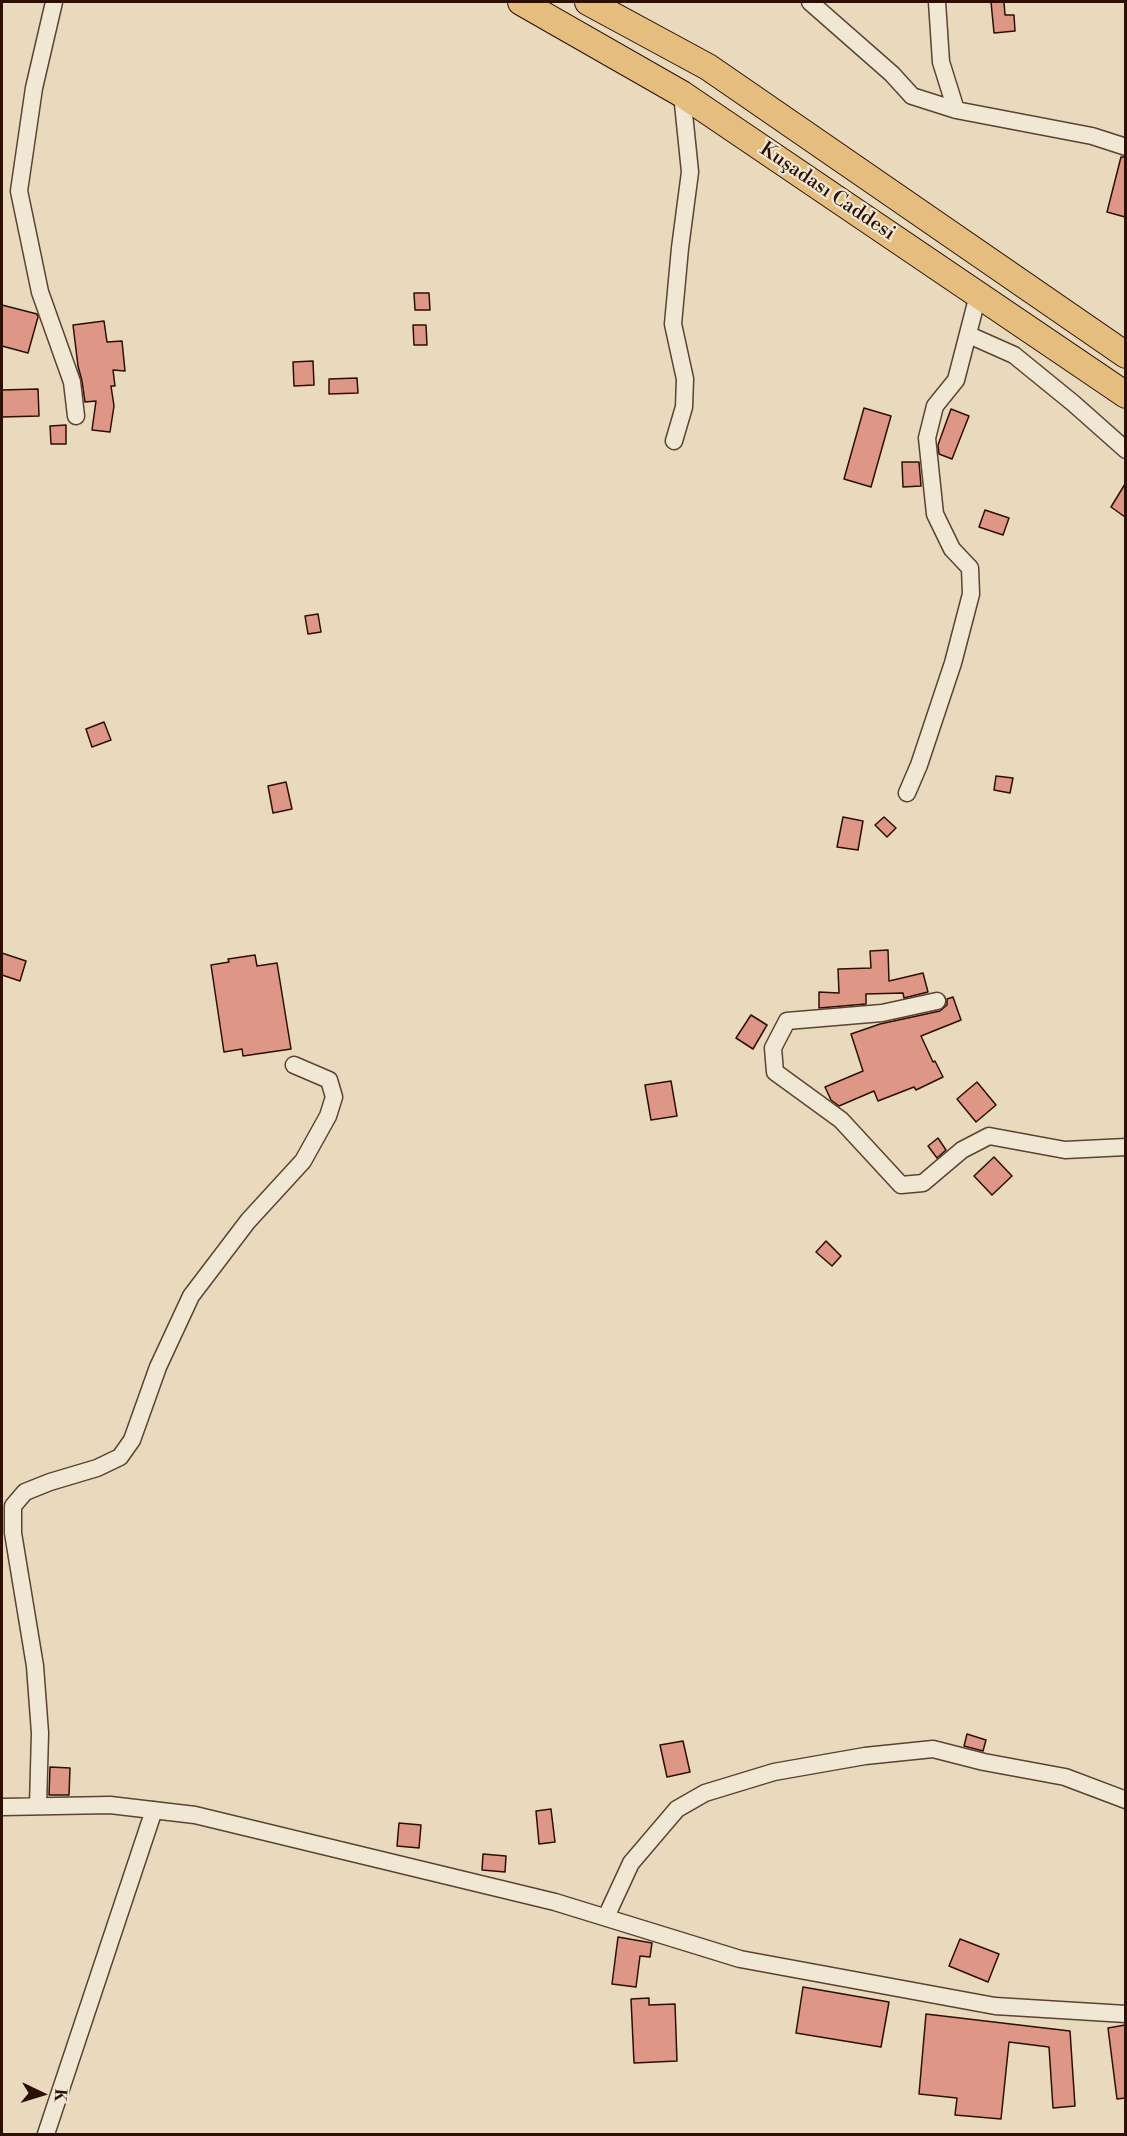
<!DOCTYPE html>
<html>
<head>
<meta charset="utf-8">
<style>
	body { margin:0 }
	#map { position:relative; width:1127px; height:2136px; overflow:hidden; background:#e9dabe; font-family:"Libre Bodoni",serif }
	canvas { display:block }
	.frame { position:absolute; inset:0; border:3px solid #2d0f01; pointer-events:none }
	.north { position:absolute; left:12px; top:2064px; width:60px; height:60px; -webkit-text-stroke:4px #f1e7d5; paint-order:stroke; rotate:94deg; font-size:16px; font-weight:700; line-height:24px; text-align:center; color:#2d0f01 }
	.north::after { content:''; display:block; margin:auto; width:21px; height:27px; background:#2d0f01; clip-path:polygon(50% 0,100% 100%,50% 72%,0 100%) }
</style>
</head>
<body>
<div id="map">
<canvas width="1127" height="2136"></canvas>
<div class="frame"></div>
<div class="north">K</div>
</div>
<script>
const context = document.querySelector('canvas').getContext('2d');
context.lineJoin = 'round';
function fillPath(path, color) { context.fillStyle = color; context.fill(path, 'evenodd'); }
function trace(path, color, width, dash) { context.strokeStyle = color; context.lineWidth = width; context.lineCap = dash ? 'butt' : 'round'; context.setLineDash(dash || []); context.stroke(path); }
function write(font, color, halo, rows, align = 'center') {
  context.font = font + ' "Libre Bodoni",serif'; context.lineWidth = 4.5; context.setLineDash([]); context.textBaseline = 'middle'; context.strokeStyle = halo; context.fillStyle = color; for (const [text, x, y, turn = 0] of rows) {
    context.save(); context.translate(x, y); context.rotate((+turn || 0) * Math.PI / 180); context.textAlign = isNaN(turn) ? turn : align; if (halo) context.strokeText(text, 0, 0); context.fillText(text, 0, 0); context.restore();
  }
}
const building = new Path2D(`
	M991 2H1004L1005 15H1014L1015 31 994 33Z
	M1121 157H1125V217L1107 212Z
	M414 293H429L430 310H415Z
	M2 305 37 314 38 317 28 353 2 346Z
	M104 321 107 342 122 341 125 371 113 370 115 386H111L114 406 110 432 92 430 96 401 85 402 82 381 78 366 73 325Z
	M413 325H426L427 345H414Z
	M313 361 314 385 294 386 293 362Z
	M357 378 358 393 329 394V379Z
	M38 389 39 416 2 417V390Z
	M864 408 891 416 871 487 844 479Z
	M951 409 969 416 952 459 939 454 938 445Z
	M66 425V444H51L50 426Z
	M902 462H919L921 486 903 487Z
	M1125 484V517L1111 507Z
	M985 510 1009 518 1003 535 979 527Z
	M318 614 321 632 308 634 305 616Z
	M104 722 111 740 92 747 86 729Z
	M996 776 1013 778 1010 793 994 790Z
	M286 782 292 809 273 813 268 786Z
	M843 817 863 821 858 850 837 847Z
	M884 817 896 828 887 837 875 825Z
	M888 950 889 981 923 973 928 992 904 998 903 993 866 994V1004L819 1008V992L839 993 838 969 871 968 870 951Z
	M2 953 26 961 20 981 2 975Z
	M255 955 257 966 277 963 291 1049 243 1056 242 1049 224 1052 211 965 229 962 228 959Z
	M953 997 961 1020 921 1036 933 1062 935 1061 943 1077 916 1090 914 1087 878 1101 874 1091 839 1106 831 1100 825 1087 863 1071 851 1034 880 1024 940 1011 947 1005V999Z
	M751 1015 767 1025 753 1049 736 1038Z
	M671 1081 677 1116 651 1120 645 1085Z
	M977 1082 996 1105 976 1122 957 1099Z
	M938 1138 946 1150 937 1158 928 1146Z
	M994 1157 1012 1176 992 1195 974 1176Z
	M826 1241 841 1256 832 1266 816 1252Z
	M967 1734 986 1740 983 1751 964 1746Z
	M683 1741 690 1772 667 1777 660 1745Z
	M50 1767 70 1768 69 1795H49Z
	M551 1809 555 1842 539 1844 536 1811Z
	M399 1823 421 1825 419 1848 397 1846Z
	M483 1854 506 1856 505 1872 482 1870Z
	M618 1937 652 1943 650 1957 640 1956 636 1987 612 1984Z
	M960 1939 999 1954 988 1982 949 1966Z
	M803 1987 889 2002 881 2047 796 2033Z
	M649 1998V2005L675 2004 677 2061 634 2063 631 1999Z
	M926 2014 1070 2031 1075 2106 1053 2108 1049 2047 1009 2042 1001 2119 955 2115 957 2098 919 2094Z
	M1125 2025V2098L1117 2099 1108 2028Z`);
const minor = new Path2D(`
	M54 2 34 88 19 191 40 292 72 382 76 416
	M810 2 892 74 912 96 956 110
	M937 2 941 62 956 110 1092 136 1126 147
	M969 335 1014 355 1073 403 1126 450
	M674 441 684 407 685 379 673 324 680 248 690 172 682 94
	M907 793 919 765 953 663 971 594 970 568 952 549 935 514 927 438 935 406 956 380 978 295
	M937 1001 882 1013 787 1021 773 1048 775 1072 841 1120 901 1185 923 1183 962 1150 989 1136 1065 1150 1126 1147
	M38 1806 40 1733 35 1666 13 1533V1506L25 1492 50 1482 97 1468 120 1457 132 1440 158 1367 191 1296 248 1221 303 1161 328 1116 334 1097 329 1080 294 1065
	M2 1807 110 1805 195 1815 555 1902 740 1959 995 2006 1126 2014
	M606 1917 631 1863 677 1809 705 1793 774 1772 865 1756 933 1749 984 1762 1065 1777 1126 1800
	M46 2134 154 1810`);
const primary = new Path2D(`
	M521 2 682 94 1126 395
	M588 2 708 67 1126 355`);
const streetNames = [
	["Kuşadası Caddesi",827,192,34]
];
fillPath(building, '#de9687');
trace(building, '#2d0f01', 1.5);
trace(minor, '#5c4230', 19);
trace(primary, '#2d0f01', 28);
trace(minor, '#f1e7d5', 16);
trace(primary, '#e4bd7f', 26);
write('20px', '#2d0f01', '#f1e7d5', streetNames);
</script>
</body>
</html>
